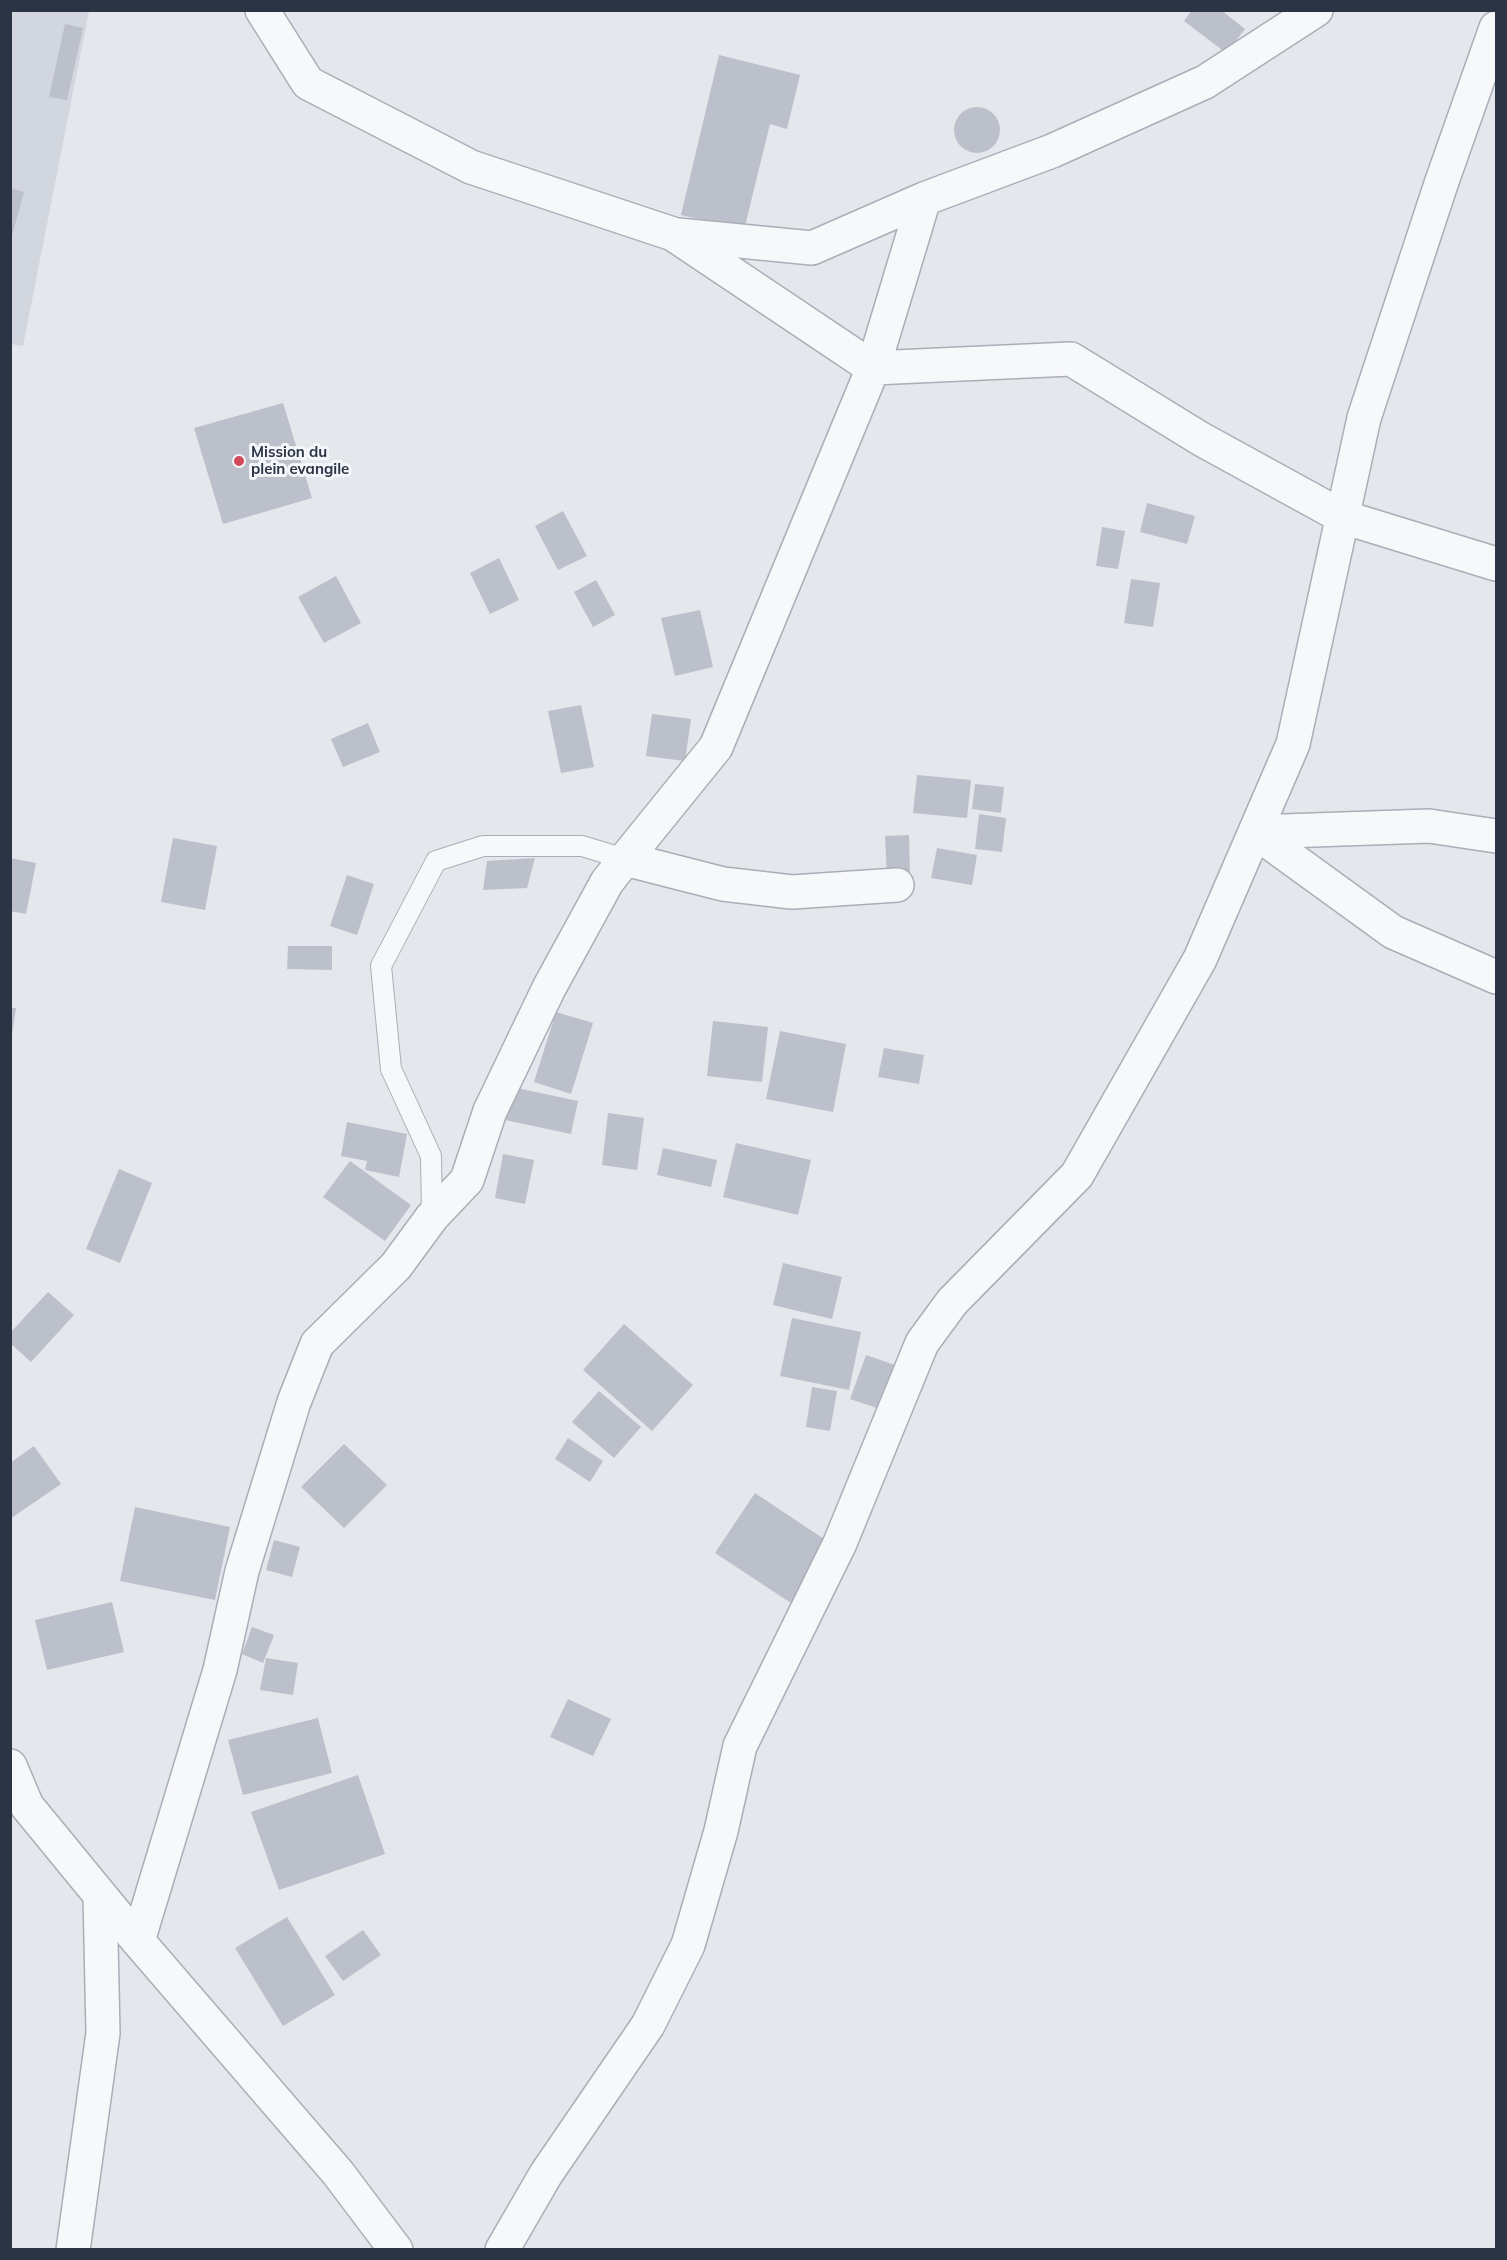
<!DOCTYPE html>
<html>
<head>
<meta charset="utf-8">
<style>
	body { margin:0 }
	#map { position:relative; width:1507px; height:2260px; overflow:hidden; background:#e4e7ec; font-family:Mulish,sans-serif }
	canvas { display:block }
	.frame { position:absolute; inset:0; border:12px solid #2b3445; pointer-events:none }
</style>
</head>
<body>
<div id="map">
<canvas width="1507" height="2260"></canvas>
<div class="frame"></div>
</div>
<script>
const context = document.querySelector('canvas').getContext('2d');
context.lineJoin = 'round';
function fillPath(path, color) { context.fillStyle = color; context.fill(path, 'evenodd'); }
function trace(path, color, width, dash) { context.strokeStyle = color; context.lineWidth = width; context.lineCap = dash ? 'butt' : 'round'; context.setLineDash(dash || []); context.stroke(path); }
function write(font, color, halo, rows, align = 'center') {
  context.font = font + ' Mulish,sans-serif'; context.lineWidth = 6; context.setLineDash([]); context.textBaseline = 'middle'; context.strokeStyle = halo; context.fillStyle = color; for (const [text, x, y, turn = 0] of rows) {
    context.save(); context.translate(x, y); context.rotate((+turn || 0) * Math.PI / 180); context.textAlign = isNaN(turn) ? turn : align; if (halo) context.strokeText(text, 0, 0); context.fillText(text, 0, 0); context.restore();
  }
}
const built = new Path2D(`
	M11 11H89L23 346 11 344Z`);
const building = new Path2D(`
	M1192 10H1221L1245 29 1226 53 1184 21Z
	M65 24 83 28 67 100 49 97Z
	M719 55 800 75 787 129 770 124 744 230 681 215Z
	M954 130a23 23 0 1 1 46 0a23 23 0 1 1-46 0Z
	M10 188 24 192 11 239H10Z
	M283 403 312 498 223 524 194 428Z
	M1147 503 1195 516 1187 544 1140 532Z
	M563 511 587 556 558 570 535 526Z
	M1102 527 1125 531 1118 569 1096 566Z
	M499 558 519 600 490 614 470 573Z
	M336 576 361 623 324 643 298 597Z
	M1131 579 1160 583 1153 627 1124 623Z
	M596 580 615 615 593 627 574 592Z
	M700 610 713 667 675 676 661 618Z
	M581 705 594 767 561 773 548 711Z
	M652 714 691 719 685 761 646 756Z
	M368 723 380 752 343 767 331 739Z
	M917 775 971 780 967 818 913 813Z
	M975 784 1004 787 1001 813 972 809Z
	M979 814 1006 818 1002 852 975 849Z
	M909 835 910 875 887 876 885 836Z
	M173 838 217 846 205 910 161 902Z
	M937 848 977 855 972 885 931 878Z
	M10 858 36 863 26 914 10 911Z
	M535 858 527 888 483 890 487 861Z
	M347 875 374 884 357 935 330 926Z
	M288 946H332V970L287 969Z
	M10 1008H16L12 1035H10Z
	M556 1012 593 1023 571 1094 534 1082Z
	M713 1021 768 1027 762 1082 707 1076Z
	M780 1031 846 1044 833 1112 766 1099Z
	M884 1048 924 1055 919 1084 878 1077Z
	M512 1087 578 1101 571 1134 505 1120Z
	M608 1113 644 1118 637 1170 602 1165Z
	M347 1122 407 1134 399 1177 365 1170 367 1161 341 1156Z
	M736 1143 811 1160 798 1215 723 1197Z
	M663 1148 717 1160 711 1187 657 1175Z
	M503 1154 534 1160 525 1204 495 1198Z
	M350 1161 411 1205 385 1241 323 1197Z
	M119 1169 152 1183 120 1263 86 1249Z
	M783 1263 842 1277 832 1319 773 1305Z
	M48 1292 74 1315 31 1362 10 1343V1333Z
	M792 1318 861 1332 849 1390 780 1376Z
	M624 1324 693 1385 652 1431 583 1370Z
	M866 1355 895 1365 880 1409 850 1399Z
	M812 1387 837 1391 830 1431 806 1427Z
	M599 1391 641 1427 614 1458 572 1422Z
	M568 1438 603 1461 590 1482 555 1459Z
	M344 1444 387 1485 344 1528 301 1487Z
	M34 1446 61 1484 10 1519V1463Z
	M755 1493 833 1545 794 1605 715 1553Z
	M135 1507 230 1527 215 1600 120 1581Z
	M274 1540 300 1547 292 1577 266 1570Z
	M112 1602 124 1652 47 1670 35 1620Z
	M252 1627 274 1635 263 1663 242 1654Z
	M266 1658 298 1663 293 1695 260 1690Z
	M568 1699 611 1719 593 1756 550 1737Z
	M318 1718 332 1773 243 1795 228 1740Z
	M358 1775 385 1854 279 1890 251 1812Z
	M287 1917 335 1995 283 2026 235 1948Z
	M363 1930 381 1955 343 1981 325 1956Z`);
const service = new Path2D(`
	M432 1217 431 1156 391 1069 381 966 436 861 483 846H582L625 859`);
const minor = new Path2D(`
	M262 10 308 83 471 167 673 234 873 368 1071 359 1201 439 1343 517 1496 564
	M678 235 812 248 924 199 1052 151 1205 82 1316 10
	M1255 832 1393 932 1496 977
	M1255 832 1429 826 1496 836
	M614 873 716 747 873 368 924 199
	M10 1766 27 1806 100 1895 103 2033 73 2250
	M100 1895 138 1941 220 1670 242 1571 294 1402 317 1344 396 1266 432 1217 467 1180 490 1111 549 988 607 882 625 859 723 884 792 892 897 885
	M138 1941 338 2173 396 2250
	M502 2250 546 2174 648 2025 688 1945 721 1831 740 1746 840 1543 922 1343 952 1302 1077 1175 1200 959 1293 744 1364 418 1441 184 1496 28`);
const markers = [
	[239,461,6,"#d1495b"]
];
const poiNames = [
	["Mission du",251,452],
	["plein evangile",251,469]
];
fillPath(built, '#d2d6de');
fillPath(building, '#bbc0ca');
trace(service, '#a9aeb7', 22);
trace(minor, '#a9aeb7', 36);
trace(service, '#f7f8fa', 20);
trace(minor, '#f7f8fa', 33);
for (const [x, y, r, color] of markers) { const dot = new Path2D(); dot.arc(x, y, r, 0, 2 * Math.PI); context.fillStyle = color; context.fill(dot); trace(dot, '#f4f6f9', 2); }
write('bold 15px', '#2b3445', '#f4f6f9', poiNames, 'left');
</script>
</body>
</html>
